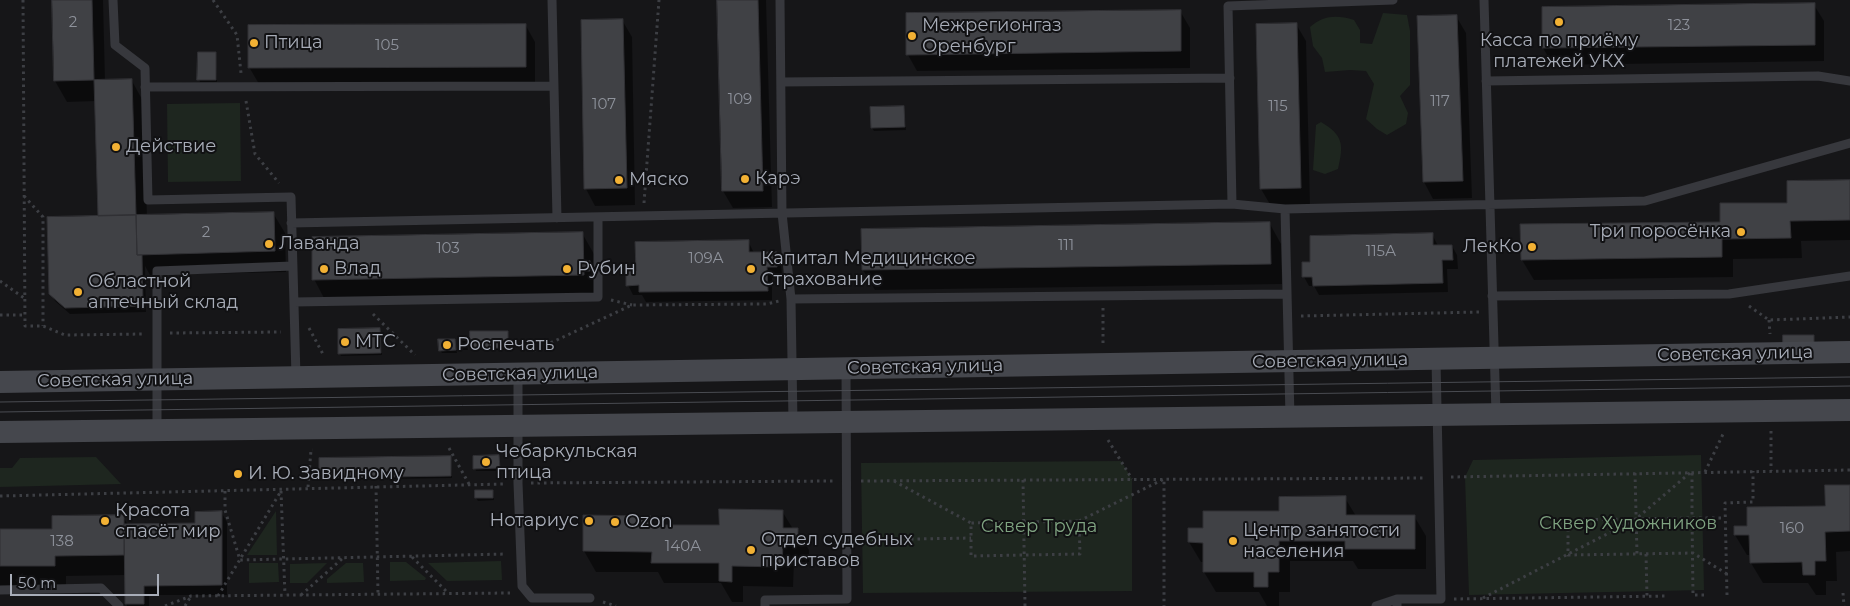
<!DOCTYPE html>
<html>
<head>
<meta charset="utf-8">
<style>
	body { margin:0 }
	#map { position:relative; width:1850px; height:606px; overflow:hidden; background:#161618; font-family:Montserrat,sans-serif }
	canvas { display:block }
	.scale { position:absolute; left:10px; top:574px; width:149px; height:22px; box-sizing:border-box; border:2px solid #a8adb8; border-top:0; padding-left:6px; font-size:15px; line-height:18px; white-space:nowrap; color:#a8adb8; -webkit-text-stroke:4px #111113; paint-order:stroke }
</style>
</head>
<body>
<div id="map">
<canvas width="1850" height="606"></canvas>
<div class="scale">50 m</div>
</div>
<script>
const context = document.querySelector('canvas').getContext('2d');
context.lineJoin = 'round';
function fillPath(path, color) { context.fillStyle = color; context.fill(path, 'evenodd'); }
function trace(path, color, width, dash) { context.strokeStyle = color; context.lineWidth = width; context.lineCap = dash ? 'butt' : 'round'; context.setLineDash(dash || []); context.stroke(path); }
function write(font, color, halo, rows, align = 'center') {
  context.font = font + ' Montserrat,sans-serif'; context.lineWidth = 4; context.setLineDash([]); context.textBaseline = 'middle'; context.strokeStyle = halo; context.fillStyle = color; for (const [text, x, y, turn = 0] of rows) {
    context.save(); context.translate(x, y); context.rotate((+turn || 0) * Math.PI / 180); context.textAlign = isNaN(turn) ? turn : align; if (halo) context.strokeText(text, 0, 0); context.fillText(text, 0, 0); context.restore();
  }
}
const green = new Path2D(`
	M1383 13 1407 15 1410 31V85L1400 96 1408 113 1406 124 1387 135 1377 129 1366 119 1374 84 1366 71 1350 70 1325 72 1322 58 1313 46 1310 27C1324 15 1337 15 1354 20L1360 30V43L1372 44Z
	M240 103 241 181 168 182 167 104Z
	M1321 122C1343 135 1344 144 1338 169L1325 174 1313 170 1316 125Z
	M1701 455 1704 590 1469 595 1465 477 1473 460Z
	M96 457 121 484 0 487V468H12L20 458Z
	M1121 461 1132 479V591L863 593 861 463Z
	M276 511 277 555H247Z
	M501 561 502 580 447 581 428 563Z
	M390 562H406L426 578 425 580 390 581Z
	M249 563H278L279 582 249 583Z
	M327 563 307 583H290V564Z
	M346 563H363L364 582 327 583V579Z`);
const shadow = new Path2D(`
	M53 0H103L105 81H132L143 101 147 216 273 213 285 233 286 272 150 275 145 266 146 312 70 314 55 301 51 294 100 217 96 101 67 102 55 81Z
	M719 0H766L772 207 733 208 723 191Z
	M1814 5 1824 21V61L1553 65 1543 48V8Z
	M1180 11 1190 28V68L917 71 908 55Z
	M1456 16 1466 33 1472 198 1433 199 1424 182 1418 17Z
	M622 20 632 37 635 205 595 206 586 189 582 21Z
	M1296 24 1306 41 1310 205 1271 206 1261 189Z
	M526 26 535 42V84H259L249 67Z
	M215 53 217 82H200L199 79Z
	M904 107 906 130 874 131 872 128Z
	M1850 182V240L1801 241 1802 258 1733 259V277L1534 280 1522 260 1722 223 1788 204Z
	M1270 224 1281 244 1282 284 875 290 863 270Z
	M582 233 594 254 595 295 325 300 314 279Z
	M1432 234 1438 246H1452L1457 255 1458 269H1447L1448 292 1319 295 1314 286H1309L1304 277 1312 263Z
	M748 241 754 253H776L781 263 782 276H772V300L646 302 642 295H633L628 285 637 272Z
	M379 329 382 355 341 356 340 354Z
	M507 332 509 350H473L472 347Z
	M455 340 457 353H442L440 350Z
	M462 341H466L468 350H463Z
	M499 456 501 471H476L475 468Z
	M450 457 452 478 322 480 321 477Z
	M1850 486V551L1836 552 1837 581H1826V595H1816L1808 583H1763L1751 563V555H1747L1735 535V528L1748 527 1826 507Z
	M492 491 494 500 478 501 476 498Z
	M1345 498 1356 516H1414L1426 536V569H1358L1353 561H1290V592H1279V606H1267L1259 592H1216L1204 572V562H1201L1189 542 1205 529Z
	M782 511 793 529H797L809 550V562H794L793 587 743 586V602H732L721 583H664L658 572H596L584 551V517H650L655 526 720 527Z
	M221 512 227 522V595H149V606H127L126 575 66 576V586H0V530H53L123 517 128 525 196 524Z`);
const building = new Path2D(`
	M52 0H92L94 80 54 81Z
	M717 0H758L763 191H722Z
	M1815 3V45L1542 48V7Z
	M1181 10V51L906 55V13Z
	M1457 15 1463 181 1423 182 1417 16Z
	M623 19 627 188 584 189 581 20Z
	M1297 23 1301 188 1260 189 1256 24Z
	M526 24V67L248 68V25Z
	M198 52H216V80H197Z
	M132 79 136 215 98 216 94 80Z
	M904 106 905 127 871 128 870 107Z
	M1850 180V220L1790 221 1791 238 1722 239V257L1521 260 1520 224 1720 222V203H1787V181Z
	M274 212 275 251 137 255 136 215Z
	M136 215 137 255H142L143 306 65 308 49 294 47 217Z
	M1270 222 1271 264 862 270 861 229Z
	M583 232 584 275 312 280V237Z
	M1433 233V245H1452L1453 260H1442L1443 283 1313 286 1312 277H1302V262H1310V236Z
	M749 240V252H777V267H767L768 291 639 292V285L626 286V271H636L635 242Z
	M590 261V271H584V262Z
	M380 328 381 353 338 354V329Z
	M470 331H508V348H470Z
	M1783 335H1814V345L1783 346Z
	M438 339H455L456 350 439 351Z
	M499 455 500 468 473 469V456Z
	M451 456V476L319 478V458Z
	M1825 485H1850V531L1825 532 1826 561H1815V575H1803L1802 562 1750 563 1749 535H1734V526H1747V507L1825 506Z
	M475 490H493V498H475Z
	M1346 496V515H1415V549H1345V541H1279V572H1268V587H1254V572H1203V543L1188 542V528H1203V511H1279V497Z
	M719 509 783 510V528H798V542H783L782 567 732 566V582L719 581V563H651L652 552 583 551V515L651 516 650 525H719Z
	M222 511V585L144 586V604H125L124 524 195 523V512Z
	M124 515V555L55 556V566H0V529H52V516Z`);
const path = new Path2D(`
	M23 0 25 326H43L65 335 143 334
	M213 0 237 35 241 73
	M246 101 255 154 279 183
	M24 196 43 217V326
	M644 203 659 0
	M0 281 24 298
	M611 300 632 305
	M1749 306 1769 320 1850 317
	M1103 308V345
	M373 314 415 355
	M0 315H24
	M1301 316 1480 312
	M1769 320 1770 334
	M309 328 324 356
	M170 333 281 332
	M533 351 632 305 767 304 779 301
	M1771 431V471
	M1108 440 1132 479
	M449 448 469 484
	M1705 472 1724 432
	M1635 473 1637 554
	M1692 473V518H1725
	M1451 477 1850 470
	M1023 480 1025 606
	M861 481 1424 478
	M894 481 971 523
	M531 483 834 481
	M376 486 378 594
	M308 487 311 450H313
	M225 491V510L240 560 506 554
	M281 491 285 595
	M0 496 504 484
	M1079 521 1080 554 971 556V523Z
	M1079 521 1164 479V606
	M859 540 971 538
	M1646 554 1647 596
	M412 557 448 593
	M1843 593 1844 606
	M301 595 343 558
	M1704 595H1693L1692 518 1568 520V555L1693 553 1727 574
	M1727 595 1725 503 1753 502V471
	M218 596 281 491
	M1483 598 1636 519 1691 472
	M1454 599 1667 596
	M603 602 616 606
	M165 606 191 596 510 593
	M185 606 191 596`);
const lane = new Path2D(`
	M113 0 115 45 145 68 148 200 291 197 296 377
	M552 0 557 218
	M780 0 782 213 791 299 793 423
	M1484 0 1496 414
	M1486 81 1818 76 1850 81
	M781 82 1230 78
	M145 87 554 86
	M1232 204 1228 6 1393 0
	M1285 209 1290 417
	M291 223 1232 204 1285 209 1645 201 1850 143
	M1492 296 1729 294 1850 276
	M791 299 1287 294
	M294 302 598 297V217
	M518 374V483L522 586 532 598H590
	M157 429V271L293 266
	M0 590 101 588 119 606
	M765 606V600L847 599 846 369
	M1376 606 1397 599
	M1397 606V599H1441L1436 360`);
const secondary = new Path2D(`
	M0 382 1850 352
	M0 432 1850 410`);
const tram = new Path2D(`
	M0 402 1850 377
	M0 412 1850 386`);
const markers = [
	[1559,22,5,"#f2b134"],
	[912,36,5,"#f2b134"],
	[254,43,5,"#f2b134"],
	[116,147,5,"#f2b134"],
	[745,179,5,"#f2b134"],
	[619,180,5,"#f2b134"],
	[1741,232,5,"#f2b134"],
	[269,244,5,"#f2b134"],
	[1532,247,5,"#f2b134"],
	[324,269,5,"#f2b134"],
	[567,269,5,"#f2b134"],
	[751,269,5,"#f2b134"],
	[78,292,5,"#f2b134"],
	[345,342,5,"#f2b134"],
	[447,345,5,"#f2b134"],
	[486,462,5,"#f2b134"],
	[238,474,5,"#f2b134"],
	[105,521,5,"#f2b134"],
	[589,521,5,"#f2b134"],
	[615,522,5,"#f2b134"],
	[1233,541,5,"#f2b134"],
	[751,550,5,"#f2b134"]
];
const numberNames = [
	["2",73,23],
	["123",1679,26],
	["105",387,46],
	["109",740,100],
	["117",1440,102],
	["107",604,105],
	["115",1278,107],
	["2",206,233],
	["111",1066,246],
	["103",448,249],
	["115А",1381,252],
	["109А",706,259],
	["160",1792,529],
	["138",62,542],
	["140А",683,547]
];
const poiNames = [
	["Межрегионгаз",922,26],
	["Оренбург",922,47],
	["Касса по приёму",1559,41,"center"],
	["платежей УКХ",1559,62,"center"],
	["Птица",264,43],
	["Действие",126,147],
	["Карэ",755,179],
	["Мяско",629,180],
	["Три поросёнка",1731,232,"right"],
	["Лаванда",279,244],
	["ЛекКо",1522,247,"right"],
	["Капитал Медицинское",761,259],
	["Страхование",761,280],
	["Влад",334,269],
	["Рубин",577,269],
	["Областной",88,282],
	["аптечный склад",88,303],
	["МТС",355,342],
	["Роспечать",457,345],
	["Чебаркульская",496,452],
	["птица",496,473],
	["И. Ю. Завидному",248,474],
	["Красота",115,511],
	["спасёт мир",115,532],
	["Нотариус",579,521,"right"],
	["Ozon",625,522],
	["Центр занятости",1243,531],
	["населения",1243,552],
	["Отдел судебных",761,540],
	["приставов",761,561]
];
const streetNames = [
	["Советская улица",1735,354,-1],
	["Советская улица",1330,361,-1],
	["Советская улица",925,367,-1],
	["Советская улица",520,374,-1],
	["Советская улица",115,380,-1]
];
const parkNames = [
	["Сквер Художников",1628,524],
	["Сквер Труда",1039,527]
];
fillPath(green, '#1e261f');
fillPath(shadow, '#0007');
fillPath(building, '#404145');
trace(building, '#303034', 1);
trace(path, '#3d3f44', 3, [2.5, 4]);
trace(lane, '#37383d', 9);
trace(secondary, '#45474d', 22);
trace(tram, '#4a4c52', 1);
for (const [x, y, r, color] of markers) { const dot = new Path2D(); dot.arc(x, y, r, 0, 2 * Math.PI); context.fillStyle = color; context.fill(dot); trace(dot, '#111113', 2); }
write('15px', '#8e929b', null, numberNames);
write('18px', '#a8adb8', '#111113', poiNames, 'left');
write('18px', '#a8adb8', '#111113', streetNames);
write('18px', '#7fa381', '#111113', parkNames);
</script>
</body>
</html>
